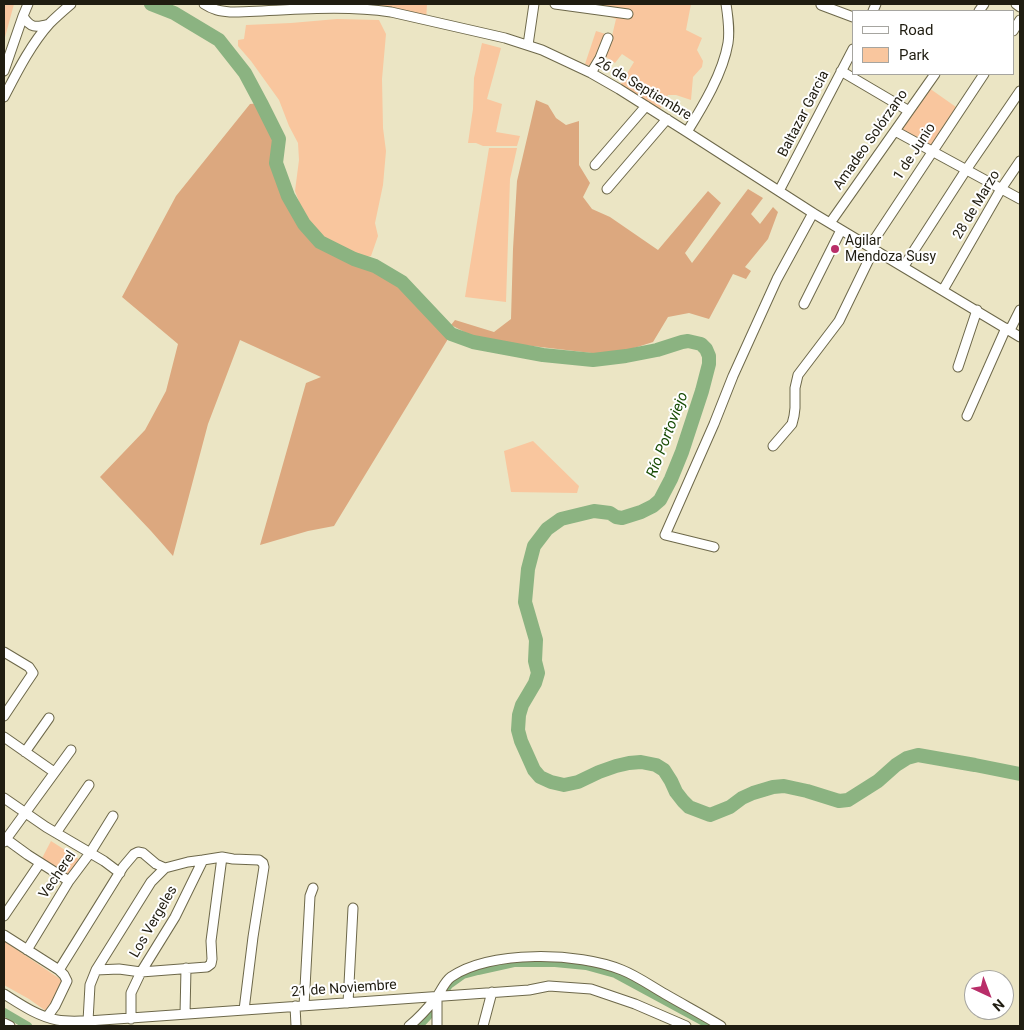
<!DOCTYPE html>
<html>
<head>
<meta charset="utf-8">
<style>
	body { margin:0 }
	#map { position:relative; width:1024px; height:1030px; overflow:hidden; background:#ebe5c4; font-family:Roboto,sans-serif }
	canvas { display:block }
	.frame { position:absolute; inset:0; border:5px solid #201d11; pointer-events:none }
	.legend { position:absolute; left:852px; top:10px; width:162px; height:65px; box-sizing:border-box; background:#fff; border:1px solid #a6a5a0; margin:0; padding:6px 9px; list-style:none; font-size:15px; color:#201d11 }
	.legend li { display:flex; align-items:center; gap:10px; height:25px }
	.legend b { width:25px; border:1px solid #a6a5a0 }
	.north { position:absolute; left:964px; top:970px; width:50px; height:50px; box-sizing:border-box; background:#fff; border:1px solid #a6a5a0; border-radius:50%; rotate:137deg; font-size:14px; font-weight:700; line-height:20px; text-align:center; color:#201d11 }
	.north::after { content:''; display:block; margin:auto; width:18px; height:22px; background:#b92e69; clip-path:polygon(50% 0,100% 100%,50% 72%,0 100%) }
</style>
</head>
<body>
<div id="map">
<canvas width="1024" height="1030"></canvas>
<div class="frame"></div>
<ul class="legend">
<li><b style="height:6px;background:#fff"></b>Road</li>
<li><b style="height:14px;background:#f9c69e"></b>Park</li>
</ul>
<div class="north">N</div>
</div>
<script>
const context = document.querySelector('canvas').getContext('2d');
context.lineJoin = 'round';
function fillPath(path, color) { context.fillStyle = color; context.fill(path, 'evenodd'); }
function trace(path, color, width, dash) { context.strokeStyle = color; context.lineWidth = width; context.lineCap = dash ? 'butt' : 'round'; context.setLineDash(dash || []); context.stroke(path); }
function write(font, color, halo, rows, align = 'center') {
  context.font = font + ' Roboto,sans-serif'; context.lineWidth = 4; context.setLineDash([]); context.textBaseline = 'middle'; context.strokeStyle = halo; context.fillStyle = color; for (const [text, x, y, turn = 0] of rows) {
    context.save(); context.translate(x, y); context.rotate((+turn || 0) * Math.PI / 180); context.textAlign = isNaN(turn) ? turn : align; if (halo) context.strokeText(text, 0, 0); context.fillText(text, 0, 0); context.restore();
  }
}
const green = new Path2D(`
	M4 4H14L4 41Z
	M291 4H427L426 22 369 11 292 12Z
	M602 4H691L686 30 702 38 697 50 703 61 702 67 693 77 691 100 676 95H668L660 109 620 85 634 62 622 54 615 63 603 55 590 66 585 64 596 31 612 36 616 19 602 14Z
	M337 19 379 20 386 34 382 79 383 128 386 151 383 185 375 223 378 236 371 256 362 258 325 240 305 218 295 191 299 160 298 143 289 126 279 100 251 61 238 46V40L244 39 246 25 291 23Z
	M482 43 501 48 487 99 502 104 496 132 520 136 517 146H483L476 143H468L473 109 474 78Z
	M929 88 956 107 932 146 902 129Z
	M489 148H517L510 179 506 302 465 297Z
	M533 441 579 486 577 493 511 492 504 451Z
	M51 841 79 859 67 876 40 862Z
	M4 941 63 981 54 1003 46 1011 29 999 4 985Z`);
const forest = new Path2D(`
	M536 100 548 105 556 118 566 125 579 121V165L590 183 583 197 592 209 610 217 658 250 708 191 721 203 685 253 692 263 748 189 763 198 751 214 760 224 773 207 778 212 768 239 745 267 751 271 746 279 733 274 709 319 689 313 668 317 653 342 631 349 600 354 515 344 478 339 451 325 455 320 494 332 511 319 513 249 517 181Z
	M261 103 279 139 276 164 286 191 304 224 320 242 354 259 389 274 424 305 451 334 334 526 308 531 260 545 306 383 321 377 240 340 208 424 173 556 151 531 100 477 145 430 166 391 178 344 122 297 176 196 250 104Z`);
const canal = new Path2D(`
	M445 991 449 985 463 975 478 971 514 963H555L586 966 615 974 711 1026
	M4 1012 28 1026
	M419 1026 432 1012 438 1003`);
const river = new Path2D(`
	M151 4 174 13 219 40 245 73 261 103 279 139 276 163 288 196 304 224 320 242 354 259 375 266 402 282 451 334 473 342 543 355 593 360 626 356 657 350 682 342 688 341 701 344 706 349 709 356V364L702 391 682 452 671 479 660 500 653 506 641 512 622 518 616 517 610 513 594 511 561 519 547 529 534 546 528 569 525 602 536 640 535 661 538 673 535 683 522 705 519 715 518 730 521 741 534 770 540 777 551 782 564 785 578 782 599 772 616 766 629 763 641 762 656 765 664 770 671 781 676 792 683 801 689 807 710 815 730 807 742 798 753 793 773 787 784 786 807 791 839 801 848 800 878 781 896 765 907 758 918 755 975 765 1020 774`);
const minor = new Path2D(`
	M204 4C213 10 220 11 230 12 284 11 338 4 391 12L505 38 542 50 591 73 619 89 687 132 813 213 1020 337
	M555 4 628 14
	M1016 4 1020 7
	M821 5 853 17
	M873 11 876 4
	M979 11 984 4
	M23 16C30 28 36 28 49 24
	M1013 31 1020 20
	M528 45 534 4
	M4 71 23 16 28 4
	M841 71 909 111
	M591 73 600 58 608 38
	M4 97C17 72 31 44 50 23 57 16 64 10 71 4
	M895 131 1020 199
	M687 132C703 106 723 73 728 43 730 30 728 17 726 4
	M595 165 646 106
	M607 189 667 119
	M779 191 853 49
	M830 223 935 74
	M870 246 984 74
	M904 266 966 170 1020 91
	M943 290 1001 189 1020 161
	M804 304 841 230
	M1010 330 1020 310
	M958 367 977 310
	M967 416 1006 328
	M773 446 792 424 794 416 795 408V388L798 375 839 321 874 249
	M714 547 665 535 714 424 733 376 777 279 813 213
	M4 652 29 667 33 673 4 716
	M4 737 54 772
	M25 752 49 718
	M4 798 46 827 104 861 120 873
	M56 833 89 785
	M6 839 28 855 69 881
	M4 842 71 750
	M4 916 40 863
	M4 935 59 970 64 975 67 981 55 1006 47 1017
	M27 950 69 881 90 853 113 816
	M59 970 123 867 134 854 138 852 143 853 156 864 165 868 188 862 203 860
	M96 970 119 969 141 972 207 967 211 964 212 959 211 941 222 857
	M4 994C20 1004 37 1016 57 1020 67 1022 78 1021 88 1021L529 990 549 986 591 989 635 1004 686 1026
	M348 1003 353 908
	M295 1006 296 1026
	M304 1006 310 896 313 888
	M185 1014 186 968
	M131 1019V993L141 972 175 917 203 860 222 857 233 859 259 860 263 863 264 867 253 937 244 1010
	M88 1021 90 985 96 970 151 882 165 868
	M4 1023 10 1026
	M409 1026C419 1018 427 1009 435 999 441 992 444 982 451 977 490 950 579 952 622 970 637 976 651 986 665 994 684 1005 703 1015 721 1026
	M437 1026V996
	M483 1026 492 992`);
const markers = [
	[835,249,5,"#b92e69"]
];
const streetNames = [
	["26 de Septiembre",643,89,31],
	["Baltazar Garcia",804,114,-63],
	["Amadeo Solórzano",871,140,-55],
	["1 de Junio",915,152,-57],
	["28 de Marzo",977,205,-59],
	["Vecherel",58,875,-56],
	["Los Vergeles",154,922,-60],
	["21 de Noviembre",344,989,-4]
];
const poiNames = [
	["Agilar",845,241],
	["Mendoza Susy",845,257]
];
const waterNames = [
	["Río Portoviejo",668,435,-69]
];
fillPath(green, '#f9c69e');
fillPath(forest, '#dca87f');
trace(canal, '#8bb381', 8);
trace(river, '#8bb381', 14);
trace(minor, '#6d684a', 11);
trace(minor, '#fff', 9);
for (const [x, y, r, color] of markers) { const dot = new Path2D(); dot.arc(x, y, r, 0, 2 * Math.PI); context.fillStyle = color; context.fill(dot); trace(dot, '#fff', 2); }
write('14px', '#201d11', '#fff', streetNames);
write('14px', '#201d11', '#fff', poiNames, 'left');
write('italic 15px', '#194d06', '#fff', waterNames);
</script>
</body>
</html>
